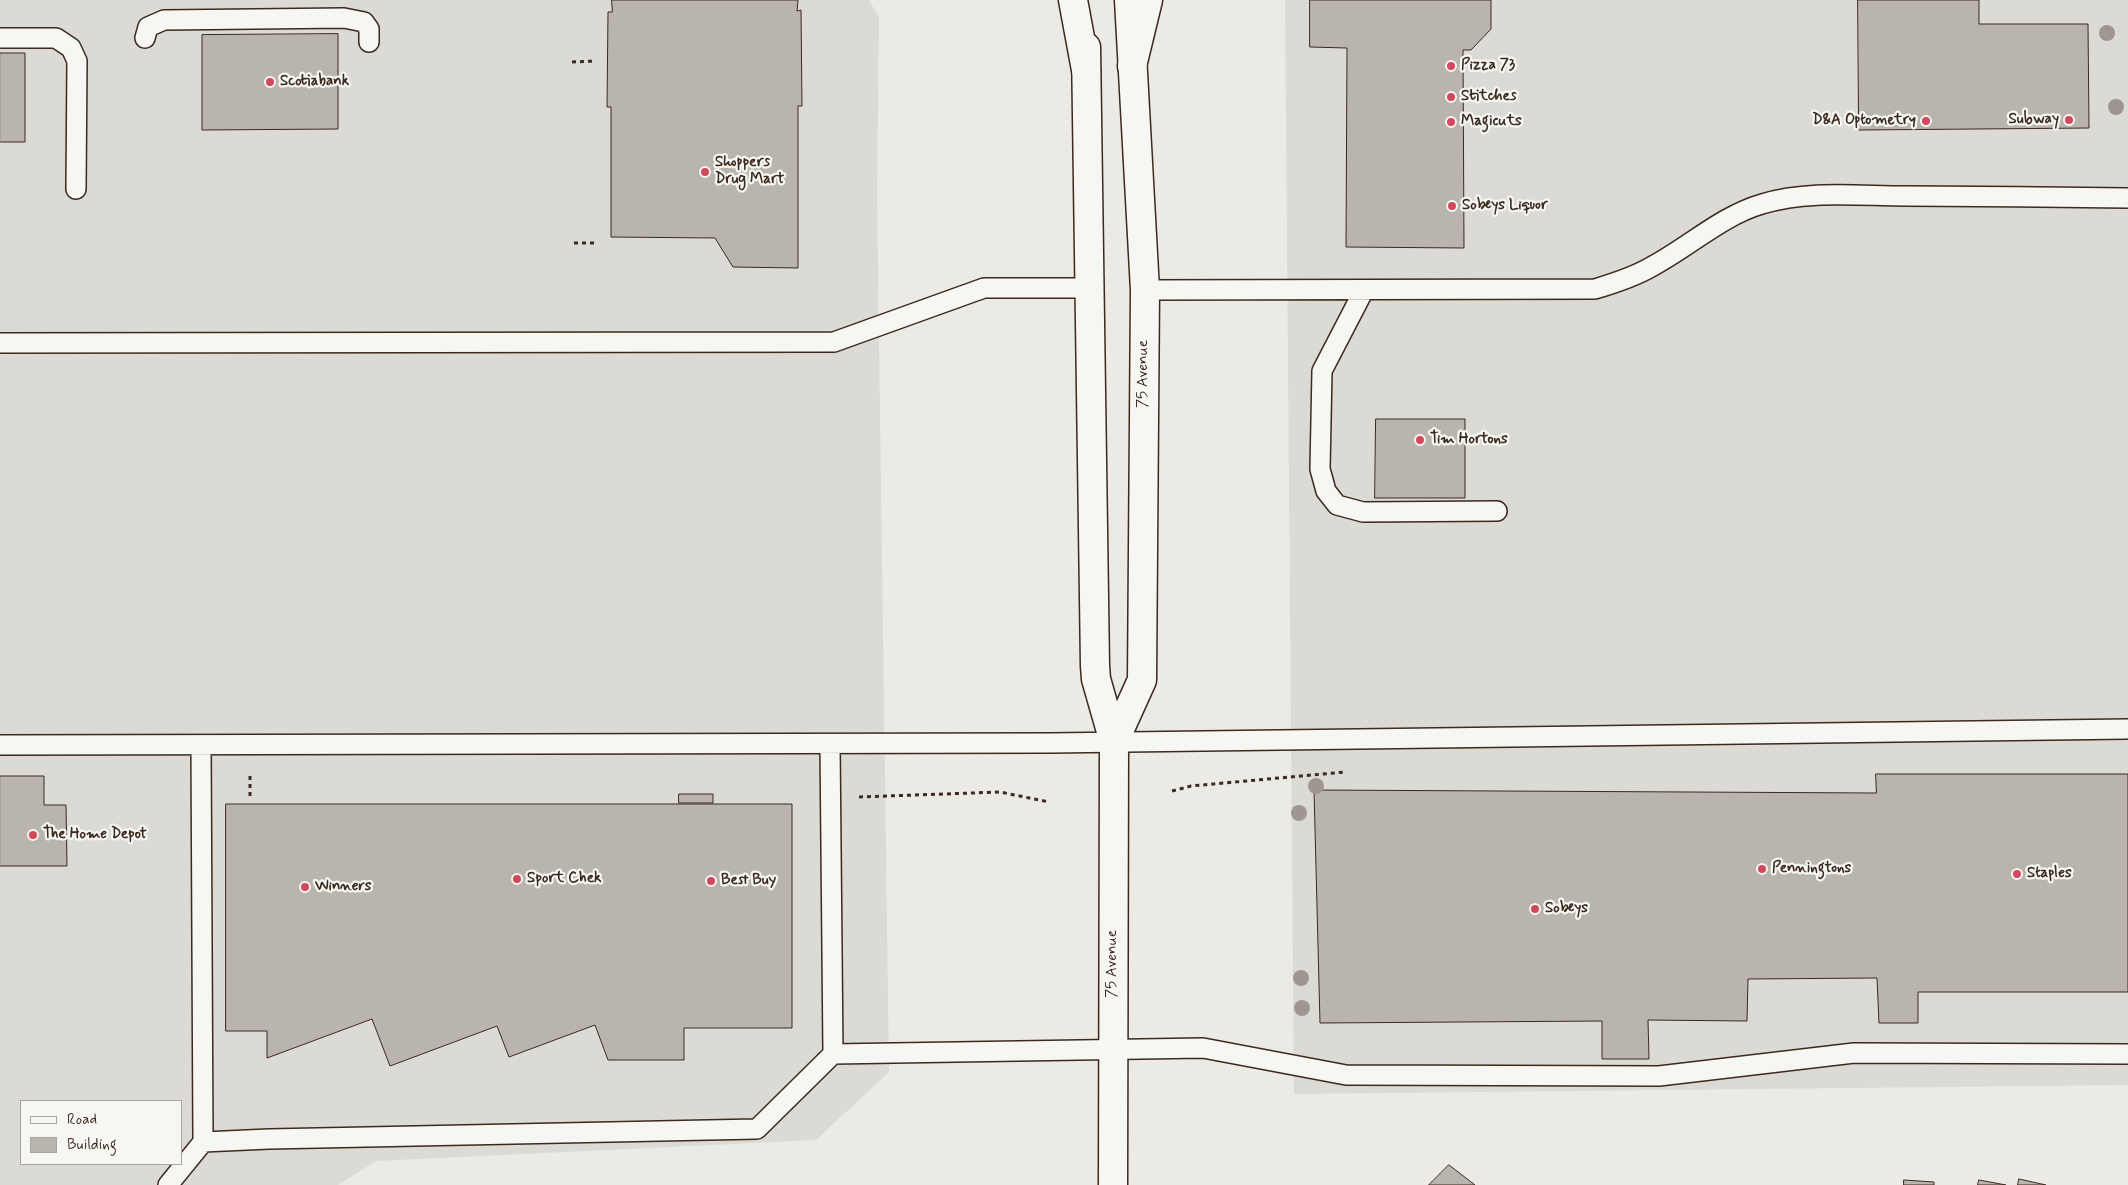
<!DOCTYPE html>
<html>
<head>
<meta charset="utf-8">
<style>
	body { margin:0 }
	#map { position:relative; width:2128px; height:1185px; overflow:hidden; background:#ebeae5; font-family:Mynerve,sans-serif }
	canvas { display:block }
	.legend { position:absolute; left:20px; top:1100px; width:162px; height:65px; box-sizing:border-box; background:#f6f6f2; border:1px solid #aba49d; margin:0; padding:6px 9px; list-style:none; font-size:15px; color:#3b2a1e }
	.legend li { display:flex; align-items:center; gap:10px; height:25px }
	.legend b { width:25px; border:1px solid #aba49d }
</style>
</head>
<body>
<div id="map">
<canvas width="2128" height="1185"></canvas>
<ul class="legend">
<li><b style="height:6px;background:#f6f6f2"></b>Road</li>
<li><b style="height:14px;background:#bab4ae"></b>Building</li>
</ul>
</div>
<script>
const context = document.querySelector('canvas').getContext('2d');
context.lineJoin = 'round';
function fillPath(path, color) { context.fillStyle = color; context.fill(path, 'evenodd'); }
function trace(path, color, width, dash) { context.strokeStyle = color; context.lineWidth = width; context.lineCap = dash ? 'butt' : 'round'; context.setLineDash(dash || []); context.stroke(path); }
function write(font, color, halo, rows, align = 'center') {
  context.font = font + ' Mynerve,sans-serif'; context.lineWidth = 4.5; context.setLineDash([]); context.textBaseline = 'middle'; context.strokeStyle = halo; context.fillStyle = color; for (const [text, x, y, turn = 0] of rows) {
    context.save(); context.translate(x, y); context.rotate((+turn || 0) * Math.PI / 180); context.textAlign = isNaN(turn) ? turn : align; if (halo) context.strokeText(text, 0, 0); context.fillText(text, 0, 0); context.restore();
  }
}
const built = new Path2D(`
	M0 0H869L879 18 877 194 889 1072 816 1140 376 1161 338 1185H0ZM21 1101H181V1164H21Z
	M1285 0H2128V1085L1294 1094Z`);
const building = new Path2D(`
	M612 0H798L797 11 801 10 802 106H798V268L733 267 715 238 611 237V107H607L608 12H612Z
	M1310 0H1491V29L1471 50H1463L1464 248 1346 247 1347 48 1310 47Z
	M1858 0H1979V24H2088L2089 128 1859 130Z
	M338 34V129L202 130V35Z
	M0 53H25V142H0Z
	M1376 419H1465V498H1375Z
	M1876 774H2128V992H1918V1023H1879L1877 978 1748 979 1747 1021 1648 1020 1649 1059H1602V1021L1320 1023 1314 790 1876 793Z
	M0 776H44V805H66L67 866H0Z
	M679 794H713V803H679Z
	M226 804H792V1028H684V1060H608L595 1025 509 1057 497 1026 390 1066 372 1019 267 1058V1031H226Z
	M1449 1165 1475 1185H1429Z
	M2019 1179 2046 1185H2018Z
	M1904 1180 1934 1182V1185H1904Z
	M1979 1180 2006 1185H1978Z`);
const path = new Path2D(`
	M572 62 595 61
	M574 243H597
	M1172 791 1191 786 1345 772
	M250 796V772
	M859 797 1000 792 1049 802`);
const service = new Path2D(`
	M0 38H56L71 48 77 61 76 189
	M145 38 148 27 164 20 344 18 364 22 369 29V42
	M1145 290 1595 289C1615 283 1634 277 1651 267 1689 247 1721 216 1762 204 1808 190 1859 196 1905 196 1979 196 2054 197 2128 198
	M1364 290 1322 371 1320 469 1326 491 1337 505 1363 512 1497 511
	M0 343 834 342 984 288H1088
	M830 744 833 1054 1203 1048 1346 1075 1659 1076 1854 1053 2128 1054
	M0 745 1050 743 2128 729
	M201 745 203 1142 269 1139 757 1129 833 1054
	M168 1185 203 1142`);
const secondary = new Path2D(`
	M1086 47 1095 666 1096 679 1114 742 1113 1185
	M1114 742 1142 680 1145 290 1129 0`);
const trunk = new Path2D(`
	M1073 0 1086 70
	M1132 66 1148 0`);
const trees = [
	[2107,33],
	[2116,107],
	[1316,786],
	[1299,813],
	[1301,978],
	[1302,1008]
];
const markers = [
	[1451,66,5,"#d1495b"],
	[270,82,5,"#d1495b"],
	[1451,97,5,"#d1495b"],
	[2069,120,5,"#d1495b"],
	[1926,121,5,"#d1495b"],
	[1451,122,5,"#d1495b"],
	[705,172,5,"#d1495b"],
	[1452,206,5,"#d1495b"],
	[1420,440,5,"#d1495b"],
	[33,835,5,"#d1495b"],
	[1762,869,5,"#d1495b"],
	[2017,874,5,"#d1495b"],
	[517,879,5,"#d1495b"],
	[711,881,5,"#d1495b"],
	[305,887,5,"#d1495b"],
	[1535,909,5,"#d1495b"]
];
const poiNames = [
	["Pizza 73",1461,66],
	["Scotiabank",280,82],
	["Stitches",1461,97],
	["Subway",2059,120,"right"],
	["D&A Optometry",1916,121,"right"],
	["Magicuts",1461,122],
	["Shoppers",715,163],
	["Drug Mart",715,180],
	["Sobeys Liquor",1462,206],
	["Tim Hortons",1430,440],
	["The Home Depot",43,835],
	["Penningtons",1772,869],
	["Staples",2027,874],
	["Sport Chek",527,879],
	["Best Buy",721,881],
	["Winners",315,887],
	["Sobeys",1545,909]
];
const streetNames = [
	["75 Avenue",1144,374,-90],
	["75 Avenue",1113,964,-90]
];
fillPath(built, '#dcdad4');
fillPath(building, '#bab4ae');
trace(building, '#3b2a1e', 1);
trace(service, '#3b2a1e', 22);
trace(secondary, '#3b2a1e', 31);
trace(trunk, '#3b2a1e', 31);
trace(path, '#3b2a1e', 3, [4, 4]);
trace(service, '#f6f6f2', 19);
trace(secondary, '#f6f6f2', 28);
trace(trunk, '#f6f6f2', 28);
context.fillStyle = '#9f968f';
for (const [x, y] of trees) { context.beginPath(); context.arc(x, y, 8, 0, 2 * Math.PI); context.fill(); }
for (const [x, y, r, color] of markers) { const dot = new Path2D(); dot.arc(x, y, r, 0, 2 * Math.PI); context.fillStyle = color; context.fill(dot); trace(dot, '#f6f6f2', 2); }
write('bold 15px', '#3b2a1e', '#f6f6f2', poiNames, 'left');
write('15px', '#3b2a1e', '#f6f6f2', streetNames);
</script>
</body>
</html>
